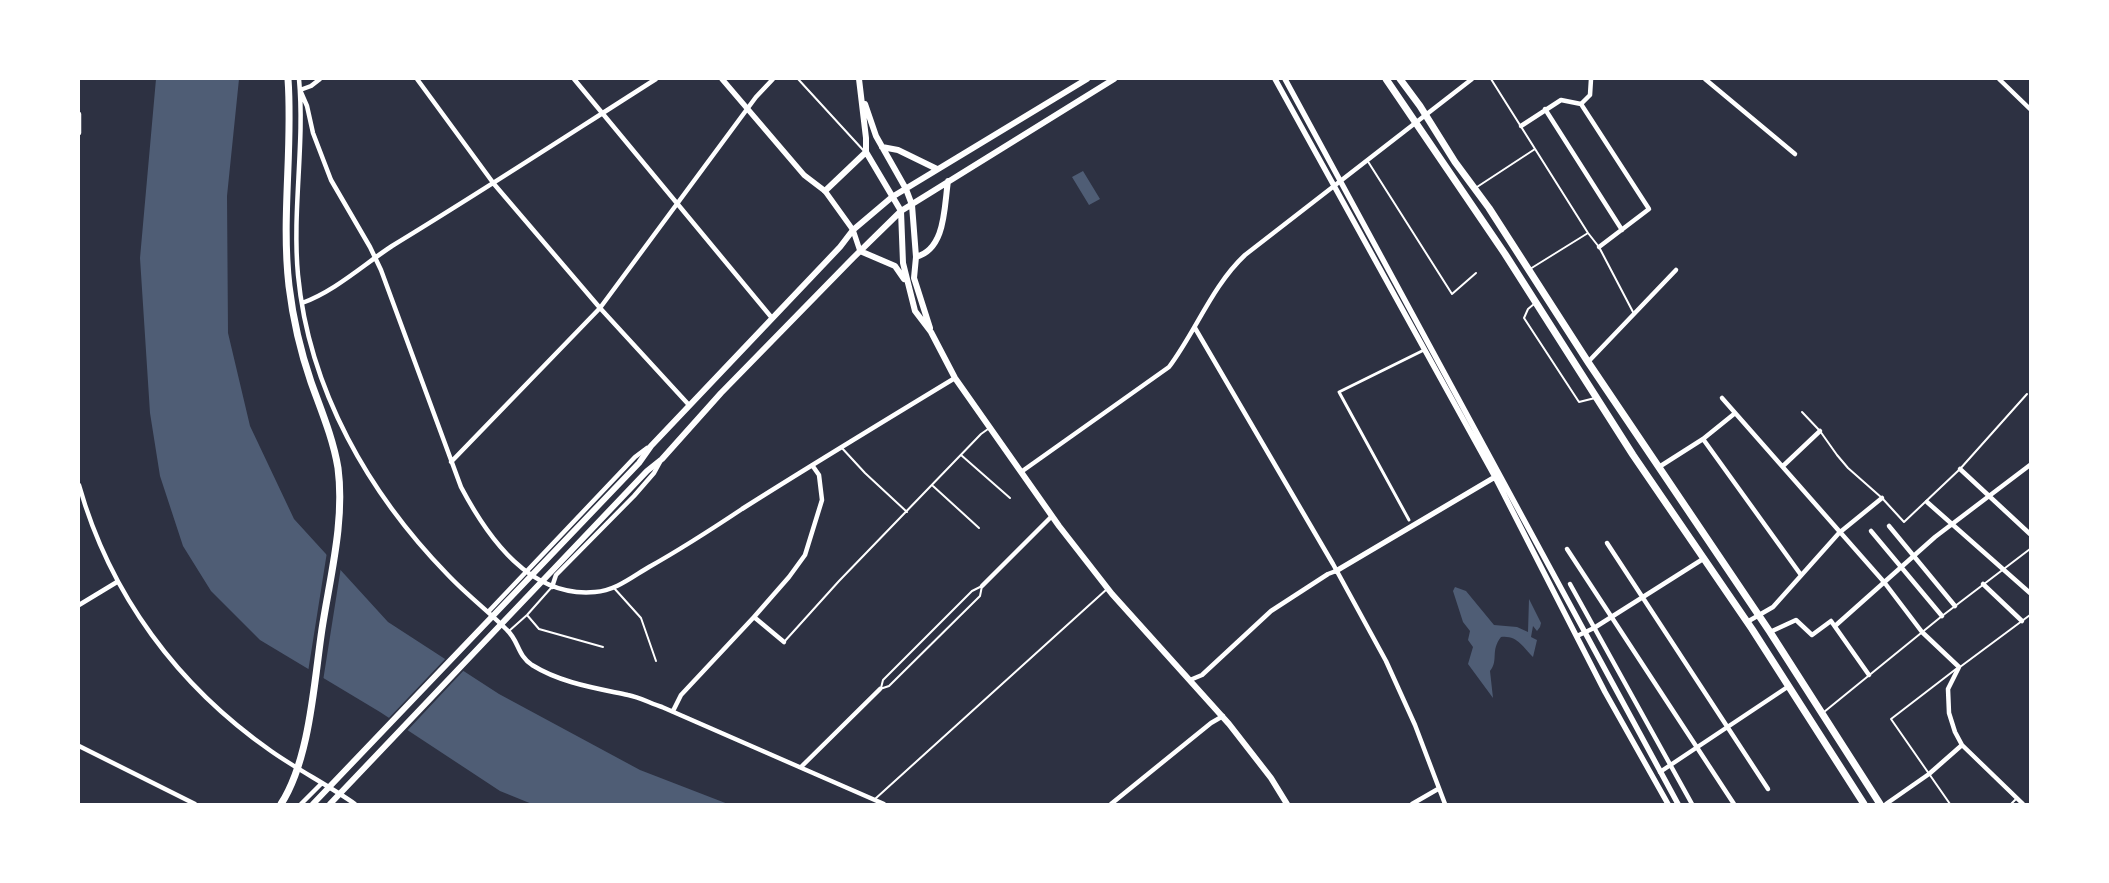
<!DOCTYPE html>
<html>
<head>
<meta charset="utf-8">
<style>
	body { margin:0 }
	#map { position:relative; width:2109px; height:883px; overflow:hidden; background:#2d3142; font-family:Mulish,sans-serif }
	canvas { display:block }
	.frame { position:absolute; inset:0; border:80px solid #fff; pointer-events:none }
</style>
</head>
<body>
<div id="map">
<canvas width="2109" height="883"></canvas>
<div class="frame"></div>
</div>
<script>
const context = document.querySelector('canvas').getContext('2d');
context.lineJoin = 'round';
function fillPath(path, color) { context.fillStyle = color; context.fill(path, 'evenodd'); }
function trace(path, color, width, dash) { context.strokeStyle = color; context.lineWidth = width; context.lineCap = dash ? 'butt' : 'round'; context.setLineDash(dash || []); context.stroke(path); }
const water = new Path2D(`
	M156 79H239L227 196 228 333 250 426 294 519 388 622 499 694 640 770 728 804H532L500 791 380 712 260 640 211 591 183 546 160 476 150 413 140 258Z
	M1083 171 1100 199 1089 205 1072 177Z
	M1455 587 1466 591 1494 625 1517 627 1528 632 1529 599 1541 623 1540 627 1537 631 1533 626 1531 637 1537 640 1533 657C1523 647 1517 635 1501 637 1490 651 1499 660 1490 671L1493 698 1468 664 1473 647 1468 640 1470 631 1463 622 1453 591Z`);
const pier = new Path2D(`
	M327 552 341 567 323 681 308 672Z
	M447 657 465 669 406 732 387 720Z`);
const service = new Path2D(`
	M798 79 864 151
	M1491 79 1588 233 1599 247 1633 312
	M1367 160 1452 294 1476 273
	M1477 187 1535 149
	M1530 269 1588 233
	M1534 304 1528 309 1524 318 1579 402 1595 398
	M1802 412 1820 431 1837 455 1848 468 1882 498 1904 522 1960 469 2027 394
	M841 447 865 473 907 512
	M961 455 1010 498
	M933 486 979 528
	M614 588 641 618 656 661
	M527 615 539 629 603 647
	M509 631 527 615 551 588
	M784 642 839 581 981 434 988 429
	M1960 667 2030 615
	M881 688 883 680 972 591 982 586
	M880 689 889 686 980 596 982 586
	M1824 712 1942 616 2030 549
	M875 799 1107 589
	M1950 804 1891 719 1956 669
	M2011 804 2016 799`);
const pedestrian = new Path2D(`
	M1409 520 1339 392 1424 350`);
const minor = new Path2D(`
	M299 79C305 144 292 210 298 275 309 390 369 494 448 575 467 595 488 611 507 630 519 641 517 655 532 665 561 683 595 688 628 695 639 697 650 703 662 707L884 804
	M320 79 311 86 300 90 307 106 313 133 331 180 370 247 381 270 461 487C488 538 530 598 595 592 615 591 632 577 649 567 681 549 712 529 742 509 813 464 884 421 955 378
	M417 79 494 184 600 308 689 405
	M574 79 772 318
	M1705 79 1795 154
	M1999 79 2030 109
	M1581 104 1649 209 1599 247
	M1581 104 1590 95 1591 79
	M1545 109 1622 230
	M79 114V133
	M1521 126 1561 100 1581 104
	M302 303C335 291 363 265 392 246 481 192 568 135 656 79
	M1195 328 1333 564 1386 661 1415 725 1445 804
	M1588 362 1676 270
	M1722 398 1884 582 1922 632 1959 667 1948 689 1949 713 1955 732 1962 745 2023 804
	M1703 439 1801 575
	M451 462 600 308 756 97 773 79
	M1783 466 1820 431
	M1659 467 1703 439 1734 414
	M1960 469 2030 534
	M1021 472 1169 367C1196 331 1212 286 1245 255L1472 79
	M79 485C110 595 178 686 271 751 298 770 328 785 355 804
	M1927 502 2030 593
	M1889 526 1955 606
	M1871 531 1942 616
	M1607 543 1768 789
	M1567 549 1734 804
	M1570 584 1692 804
	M1983 584 2022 621
	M982 586 1052 516
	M552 587 556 575 634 496 654 473 660 462
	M79 605 117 582
	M488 612 635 457 647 448
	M754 617 784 642
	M1747 622 1773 607 1839 533 1882 498
	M1835 626 1935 537 2030 465
	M1770 632 1796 620 1812 635 1831 621 1869 675
	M1577 636 1594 628 1703 559
	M1190 680 1202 675 1271 611 1328 574 1336 571
	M673 711 681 695 754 617 789 577 805 555 822 500 819 475 812 465
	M79 746 195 804
	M801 767 880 689
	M1660 772 1789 686
	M301 804 321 784
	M1111 804 1211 723 1223 716
	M1412 804 1438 789
	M1886 804 1929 774 1962 745`);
const tertiary = new Path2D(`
	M722 79 804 175 825 191 853 230 860 251
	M1275 79 1495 477 1605 692 1668 804
	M1285 79 1678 804
	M1336 571 1495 477`);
const secondary = new Path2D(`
	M859 79 866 138V152L901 211 903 263 915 311 931 332 955 378 1059 526 1112 594 1229 724 1271 778 1287 804
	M865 104 876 136 906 189 912 205 916 257 914 278 930 328
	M882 147 898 150 937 169
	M825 191 866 152
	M860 251 895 266 904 279
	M916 257C946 249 944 207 948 181
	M313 804 639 463 651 446 840 247 853 230 892 197 1087 79
	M330 804 647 471 662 459 721 393 853 258 901 211 1114 79`);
const primary = new Path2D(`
	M1386 79 1505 254 1633 455 1752 629 1864 804
	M1400 79 1420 106 1455 162 1489 208 1588 362 1770 632 1880 804`);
const trunk = new Path2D(`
	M281 804C310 759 314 682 322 629 330 577 345 521 338 468 333 438 321 410 311 382 300 350 293 319 289 286 281 217 293 148 288 79`);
fillPath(water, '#4f5d75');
fillPath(pier, '#2d3142');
trace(service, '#fff', 2);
trace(pedestrian, '#fff', 3);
trace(minor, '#fff', 4.5);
trace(tertiary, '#fff', 5.5);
trace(secondary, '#fff', 6);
trace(primary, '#fff', 7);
trace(trunk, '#fff', 7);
</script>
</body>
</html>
